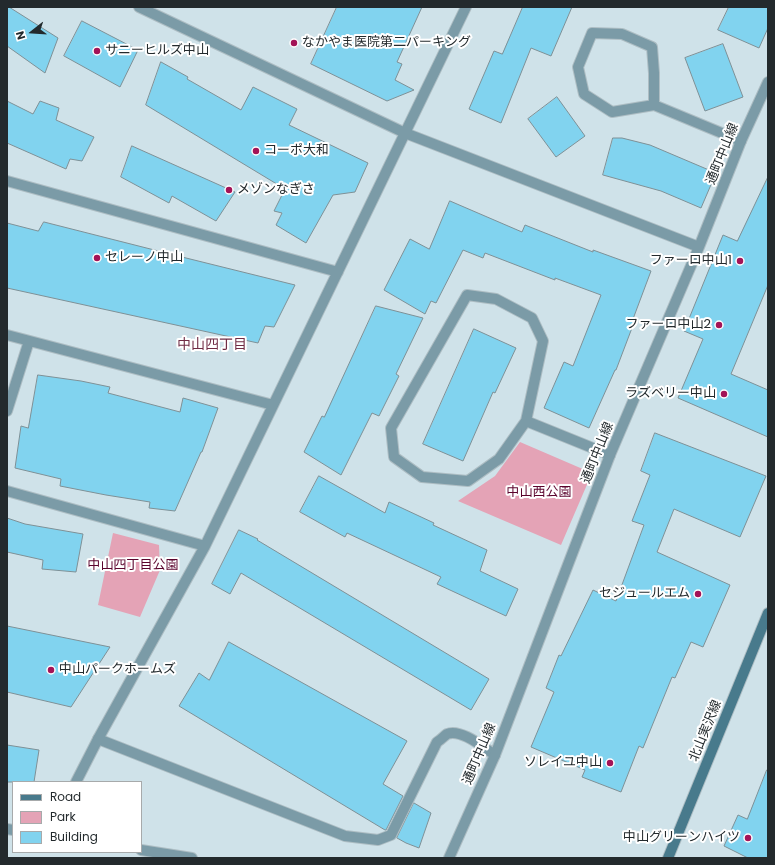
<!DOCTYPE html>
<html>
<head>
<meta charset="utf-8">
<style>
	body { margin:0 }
	#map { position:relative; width:775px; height:865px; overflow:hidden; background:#cfe2e9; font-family:Poppins,sans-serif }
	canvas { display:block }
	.frame { position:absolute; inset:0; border:8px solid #232a2d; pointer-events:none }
	.legend { position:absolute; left:12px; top:781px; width:130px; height:72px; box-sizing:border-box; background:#fff; border:1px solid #a7aaab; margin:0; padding:5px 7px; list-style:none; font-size:12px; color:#232a2d }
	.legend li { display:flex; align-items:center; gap:8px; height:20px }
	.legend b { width:20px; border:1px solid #a7aaab }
	.north { position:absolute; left:12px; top:12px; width:40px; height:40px; -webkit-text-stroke:3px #fff; paint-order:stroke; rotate:253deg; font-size:11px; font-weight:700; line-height:16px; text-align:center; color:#232a2d }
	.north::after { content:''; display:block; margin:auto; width:14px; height:18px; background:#232a2d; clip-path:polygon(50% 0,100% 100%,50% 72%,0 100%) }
</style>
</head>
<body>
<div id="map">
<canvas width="775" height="865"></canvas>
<div class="frame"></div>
<ul class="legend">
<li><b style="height:5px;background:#487a8c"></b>Road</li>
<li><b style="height:11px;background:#e4a3b6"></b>Park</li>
<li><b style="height:11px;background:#81d3ef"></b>Building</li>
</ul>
<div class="north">N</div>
</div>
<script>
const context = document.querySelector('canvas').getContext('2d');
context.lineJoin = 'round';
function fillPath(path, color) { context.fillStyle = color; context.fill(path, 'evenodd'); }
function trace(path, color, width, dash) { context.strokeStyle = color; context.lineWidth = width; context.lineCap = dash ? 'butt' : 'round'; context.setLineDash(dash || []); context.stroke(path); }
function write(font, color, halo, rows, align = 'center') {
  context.font = font + ' Poppins,"Noto Sans JP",sans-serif'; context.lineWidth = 4; context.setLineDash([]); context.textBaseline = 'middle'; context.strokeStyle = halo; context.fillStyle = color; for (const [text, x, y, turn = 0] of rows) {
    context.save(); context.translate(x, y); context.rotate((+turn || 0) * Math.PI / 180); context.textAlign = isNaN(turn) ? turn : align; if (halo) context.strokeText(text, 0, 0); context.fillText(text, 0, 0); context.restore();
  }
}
const green = new Path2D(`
	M520 442 592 473 561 545 458 501 495 476Z
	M113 533 159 545 160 570 140 617 98 605Z`);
const building = new Path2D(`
	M7 7H9L58 38 45 73 7 46Z
	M337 7H422L397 62 402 64 395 80 414 90 387 101 311 64Z
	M523 7H572L551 56 531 48 501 123 469 109 494 51 502 54Z
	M729 7H768V28L759 48 718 30Z
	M82 21 138 50 120 87 64 56Z
	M723 44 743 97 705 111 685 58Z
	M161 62 188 77 187 79 241 110 253 87 297 109 289 125 368 163 355 192 333 195 306 243 276 225 282 213 274 211 285 189 146 105Z
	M557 97 585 136 556 157 528 119Z
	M7 101 33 114 40 101 59 108 56 120 94 137 82 161 70 159 66 169 7 143Z
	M613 138H622L650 145 716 173 701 208 661 191 603 175Z
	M132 146 235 192 216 221 172 196 169 203 121 177Z
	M768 177V285L731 374 768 390V437L678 398 703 339 684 331 723 235 737 241Z
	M450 201 522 232 525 225 593 252V250L651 271 633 319 635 320 616 370H615L589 428 544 408 564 362 573 366 601 295 555 278V280L485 253 483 258 463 250 436 303 431 301 425 314 384 290 410 239 429 249Z
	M44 222 178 256 295 285 274 327 265 326 258 343 7 288V223L38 231Z
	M376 306 423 318 396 374 399 376 379 416 372 413 341 475 304 452 322 416 324 417Z
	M474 329 516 348 495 393 493 392 463 461 423 444Z
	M38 375 81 381 110 387 108 393 180 412 183 398 218 408 202 452H201L175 511 149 508 150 502 106 495 60 486 61 479 15 468 21 426 28 428Z
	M655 433 766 476 740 537 674 509 657 552 730 585 703 647 691 642 675 678 672 677 643 748 639 746 621 792 582 777 585 770 531 747 554 692 546 688 559 655 561 656 593 590 616 601 644 525 632 521 650 475 641 471Z
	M319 476 385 513 389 502 434 523 433 525 487 550 480 571 518 589 506 616 437 584 441 577 347 533 345 537 300 512Z
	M7 518 25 524 83 534 76 572 42 569 43 560 7 552Z
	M239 530 258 539 257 540 489 679 471 710 241 573 230 594 212 584Z
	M7 626 110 647 71 707 7 692Z
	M229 642 407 741 383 784 403 796 386 830H385L179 706 199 673 209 680Z
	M7 745 39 750 34 782H7Z
	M767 770H768V858H748L724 846 738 815 747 819Z
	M414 803 431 813 419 848 406 843 397 838Z`);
const lane = new Path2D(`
	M654 105 612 112 584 94 578 67 592 33 622 34 652 47 654 73V105L741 141
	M526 421 499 459 468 481 422 477 394 457 391 428 467 295 496 299 532 318 543 341 526 421 610 455
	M98 739 345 836 378 840 391 835 437 742C441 740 444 736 447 734 461 728 484 748 495 755`);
const street = new Path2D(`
	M139 7 405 133 699 247
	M7 181 338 272
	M7 335 273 405
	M7 411 29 341
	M7 491 205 546
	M76 782 98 739 205 546 466 7
	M7 829 13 830
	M141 850 192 858
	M449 858 495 755 610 455 699 247 741 141 768 82`);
const secondary = new Path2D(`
	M668 858 768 613`);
const markers = [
	[294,43,4,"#a31357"],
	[97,51,4,"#a31357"],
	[256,151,4,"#a31357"],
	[229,190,4,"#a31357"],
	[97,258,4,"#a31357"],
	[740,261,4,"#a31357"],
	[719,325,4,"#a31357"],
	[724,394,4,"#a31357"],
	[698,594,4,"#a31357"],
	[51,670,4,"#a31357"],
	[610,763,4,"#a31357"],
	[748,838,4,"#a31357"]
];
const poiNames = [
	["なかやま医院第二パーキング",302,43],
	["サニーヒルズ中山",105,51],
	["コーポ大和",264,151],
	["メゾンなぎさ",237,190],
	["セレーノ中山",105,258],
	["ファーロ中山1",732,261,"right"],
	["ファーロ中山2",711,325,"right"],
	["ラズベリー中山",716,394,"right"],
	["セジュールエム",690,594,"right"],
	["中山パークホームズ",59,670],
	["ソレイユ中山",602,763,"right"],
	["中山グリーンハイツ",740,838,"right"]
];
const streetNames = [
	["通町中山線",723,154,-68],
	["通町中山線",598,453,-68],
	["北山実沢線",706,731,-68],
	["通町中山線",480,754,-67]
];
const parkNames = [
	["中山西公園",539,493],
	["中山四丁目公園",133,566]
];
const neighbourhoodNames = [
	["中山四丁目",212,345]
];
fillPath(green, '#e4a3b6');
fillPath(building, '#81d3ef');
trace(building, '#7e9096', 1);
trace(lane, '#adbdc3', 12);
trace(street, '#adbdc3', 12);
trace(secondary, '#adbdc3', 12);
trace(lane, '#7b9ba7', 10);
trace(street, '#7b9ba7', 10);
trace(secondary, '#487a8c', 10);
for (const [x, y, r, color] of markers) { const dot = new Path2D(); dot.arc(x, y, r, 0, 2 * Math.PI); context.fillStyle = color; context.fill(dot); trace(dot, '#fff', 1.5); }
write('13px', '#232a2d', '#fff', poiNames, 'left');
write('13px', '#232a2d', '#fff', streetNames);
write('13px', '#5b042d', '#fff', parkNames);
write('14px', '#702c45', '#fff', neighbourhoodNames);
</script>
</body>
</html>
